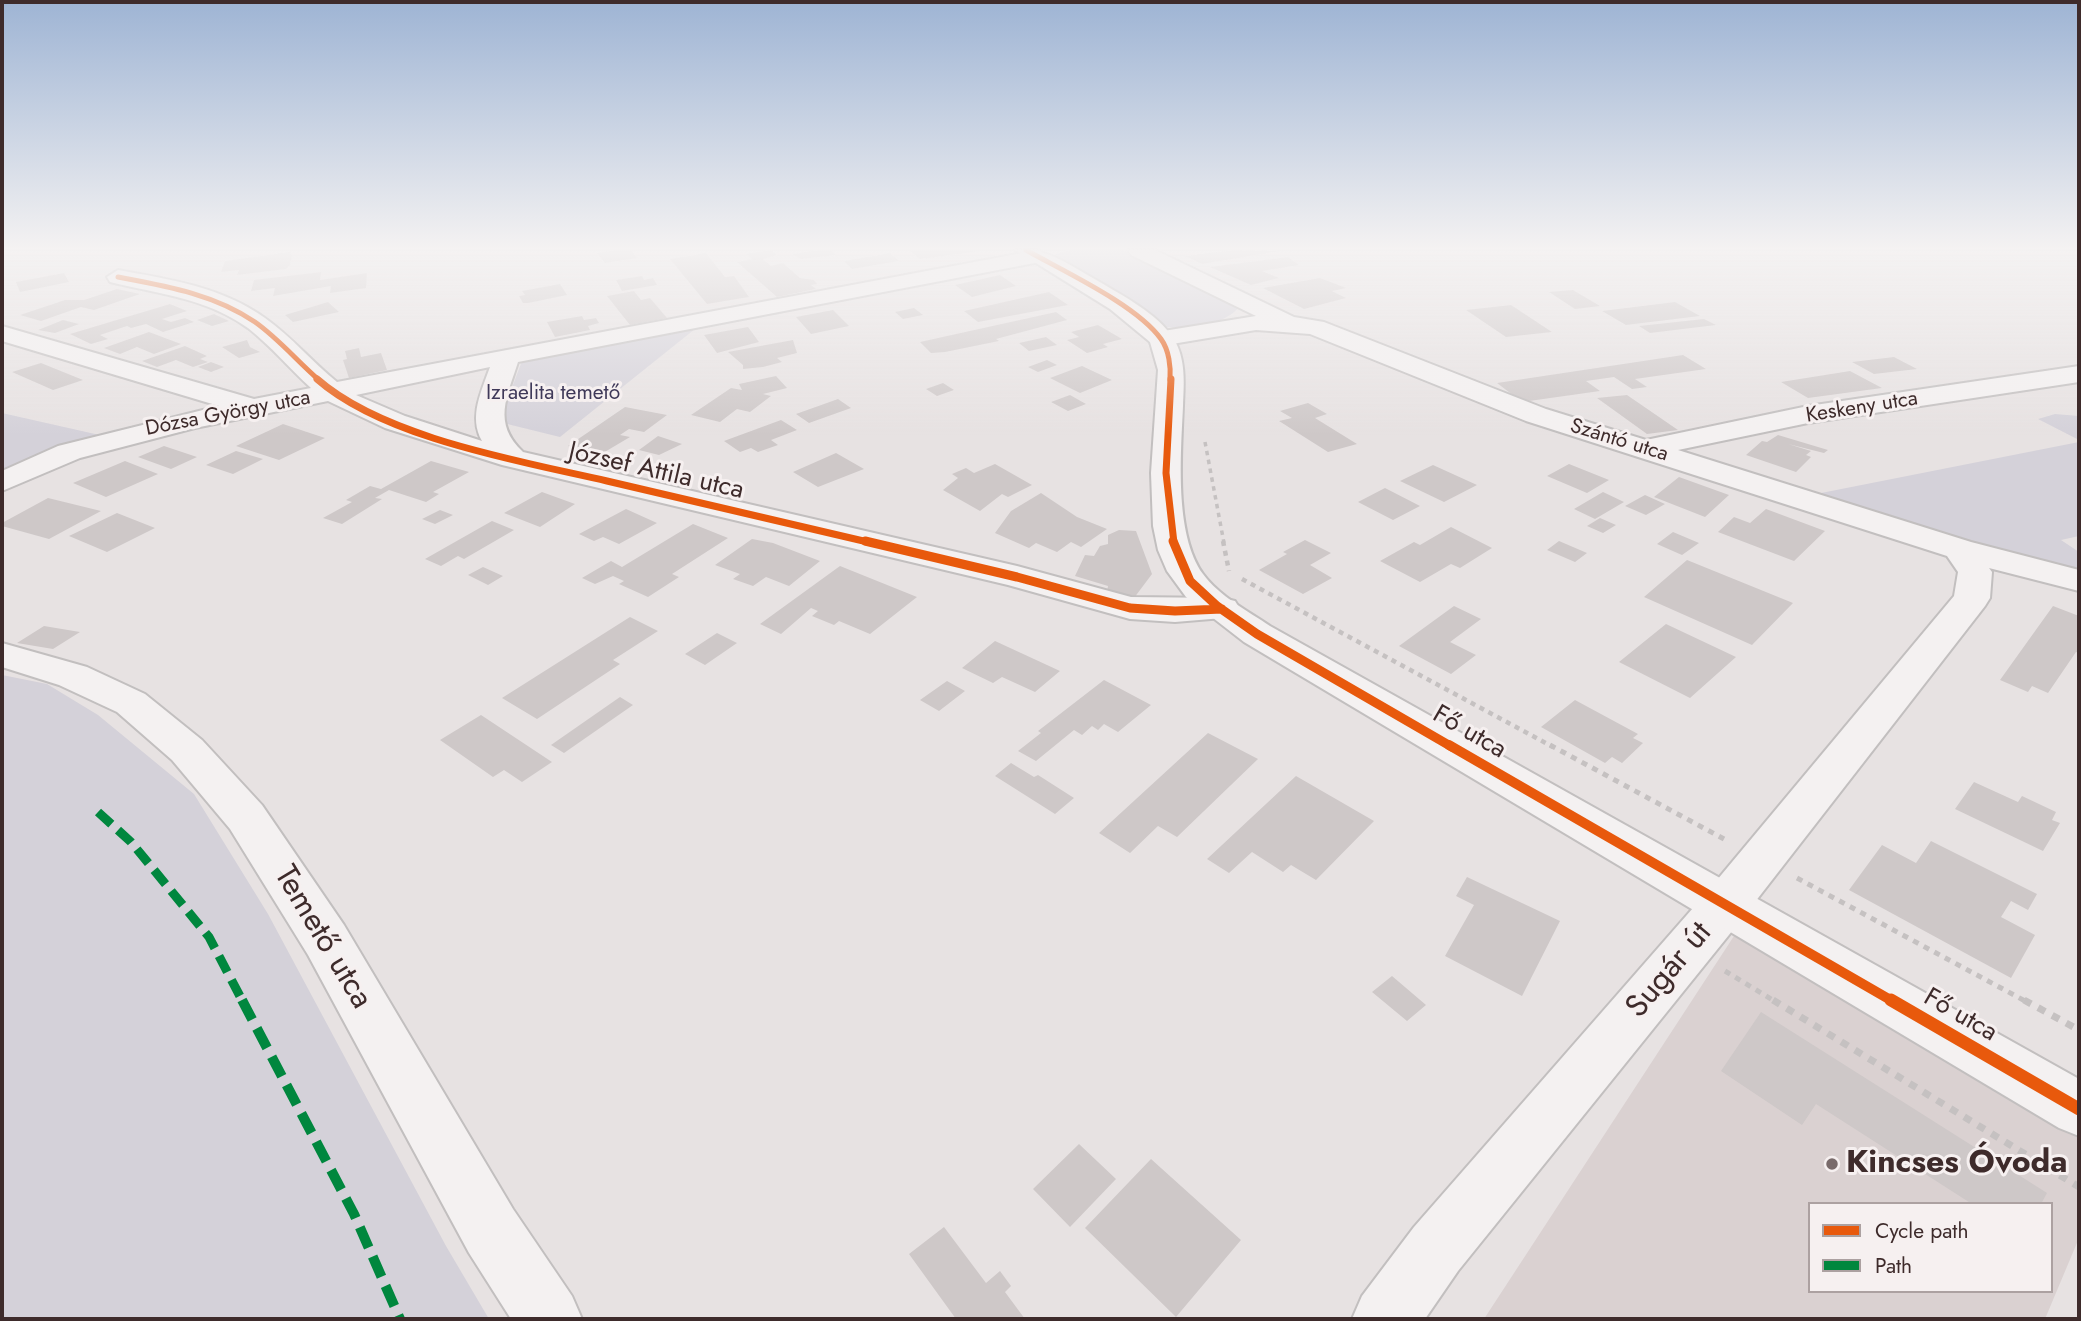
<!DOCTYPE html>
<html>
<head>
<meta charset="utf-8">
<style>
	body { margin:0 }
	#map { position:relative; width:2081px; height:1321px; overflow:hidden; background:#e7e2e2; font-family:Jost,sans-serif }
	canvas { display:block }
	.frame { position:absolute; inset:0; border:4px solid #3e2b2b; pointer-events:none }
	.legend { position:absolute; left:1808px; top:1202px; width:245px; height:91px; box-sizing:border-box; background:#f6f0f0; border:2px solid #aca1a1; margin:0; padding:9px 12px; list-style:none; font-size:21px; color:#3e2b2b }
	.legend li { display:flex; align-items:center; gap:14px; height:35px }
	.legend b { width:35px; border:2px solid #aca1a1 }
</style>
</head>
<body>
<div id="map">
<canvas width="2081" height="1321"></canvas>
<div class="frame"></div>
<ul class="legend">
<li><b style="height:9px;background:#e8590c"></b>Cycle path</li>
<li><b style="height:9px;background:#00873e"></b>Path</li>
</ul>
</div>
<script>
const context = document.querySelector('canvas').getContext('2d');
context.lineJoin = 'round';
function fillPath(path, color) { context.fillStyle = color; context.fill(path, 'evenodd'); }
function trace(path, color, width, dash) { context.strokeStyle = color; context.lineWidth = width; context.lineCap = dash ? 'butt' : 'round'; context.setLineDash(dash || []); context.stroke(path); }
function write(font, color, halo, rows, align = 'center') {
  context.font = font + ' Jost,sans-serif'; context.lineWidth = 6; context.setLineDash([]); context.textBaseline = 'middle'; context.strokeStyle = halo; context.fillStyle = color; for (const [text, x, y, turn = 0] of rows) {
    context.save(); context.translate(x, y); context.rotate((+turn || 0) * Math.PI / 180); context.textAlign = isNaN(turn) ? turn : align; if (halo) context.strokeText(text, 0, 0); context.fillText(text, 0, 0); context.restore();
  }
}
const built = new Path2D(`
	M1734 936 2079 1123V1238L2045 1319H1484ZM1810 1204H2051V1291H1810Z`);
const green = new Path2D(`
	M1069 250H1121L1134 253 1241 305C1225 325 1191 331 1166 327 1149 324 1071 269 1051 256Z
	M695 329 560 437 499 422 522 361Z
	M2 413 104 436 47 451 2 471Z
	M2055 414 2079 416V440L2038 419Z
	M2079 442V536L2061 540 2079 552V575L1811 495Z
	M2 675 47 684 98 715 194 794 268 914 446 1246 489 1319H2Z`);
const building = new Path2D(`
	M616 250H631L637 258 605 263 597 253Z
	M771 250 777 255 763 259 771 266 783 263 800 278 814 280 817 284 811 285 816 289 777 297 737 262 752 259 746 254Z
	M820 250H831L836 255 801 259 792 254Z
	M909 250H980V251L920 259Z
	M1235 250 1280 251 1202 264 1185 256Z
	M290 252 292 255 290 265 286 269 237 275 239 270 221 272 225 261Z
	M706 253 725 277 734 276 749 297 707 304 670 259Z
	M890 253 899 261 852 269 844 261Z
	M1288 257 1299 265 1262 271 1279 278 1251 285 1210 267Z
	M321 272 320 280 367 273 366 288 330 293 331 286 273 296 275 288 251 291 254 280Z
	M64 273 69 282 20 292 16 282Z
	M1000 275 1016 286 972 297 955 285Z
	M642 276 644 280 653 278 657 285 622 291 616 280Z
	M1320 278 1346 288 1332 291 1346 298 1304 309 1263 288Z
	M560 284 567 295 528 303H523L519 296 525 295 522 291Z
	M117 289 140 294 94 310 81 307 41 321 20 315 65 300H84Z
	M1573 290 1600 306 1575 309 1549 292Z
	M634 291 641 300 650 298 667 318 630 325 607 296Z
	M1049 292 1068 305 978 322 964 311Z
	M328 302 339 312 293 322 285 315Z
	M1675 302 1700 316 1626 325 1602 311Z
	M170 304 187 311 162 319 171 322 185 318 194 322 163 332 146 324 131 328 127 326 100 335 108 339 91 344 70 334Z
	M1511 305 1552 332 1506 337 1466 310Z
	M914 308 923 315 903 319 895 312Z
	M833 310 849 326 811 334 796 317Z
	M1056 312 1067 320 996 339 999 341 945 352 931 353 920 342Z
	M214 314 229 321 212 326 197 320Z
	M582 316 584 320 596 318 599 323 588 326 590 330 555 337 547 322Z
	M1704 319 1716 325 1650 333 1639 326Z
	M63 320 79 324 55 333 38 330Z
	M1098 325 1122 339 1103 344 1108 347 1087 353 1067 340 1079 337 1071 332Z
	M748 327 759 342 717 353 704 335Z
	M149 332 181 344 154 354 137 347 120 354 104 348Z
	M1046 337 1057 345 1029 351 1019 343Z
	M247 340 250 347 260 352 239 358 222 347Z
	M793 340 797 353 777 358 782 362 763 367 743 369V365L728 352Z
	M185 346 207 356 200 359 208 362 193 367 176 360 157 367 142 361Z
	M359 348 361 357 381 353 387 370 349 378 343 360 347 359 345 351Z
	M1683 355 1706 369 1635 379 1647 387 1632 389 1614 377 1586 381 1600 391 1522 402 1497 383Z
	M1894 357 1917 369 1874 374 1852 362Z
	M1047 360 1057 365 1038 372 1028 367Z
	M211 362 224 367 211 372 198 367Z
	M41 363 83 380 53 390 12 372Z
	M1082 366 1112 380 1080 393 1050 378Z
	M1850 371 1882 388 1808 398 1781 382Z
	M776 376 787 388 763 394 771 396 750 412 737 409 720 422 691 415 731 388 742 390 739 384Z
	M943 383 954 390 937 396 926 389Z
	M1070 395 1086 404 1068 411 1051 402Z
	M1627 395 1678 430 1647 434 1597 398Z
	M838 399 851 408 809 423 796 414Z
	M1308 403 1327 414 1315 418 1357 444 1328 452 1279 421 1292 418 1280 411Z
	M625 407 667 415 644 432 629 429 620 435 630 437 603 453 568 446Z
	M781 420 797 430 771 440 778 445 758 452 751 448 740 452 724 441Z
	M283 424 325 438 279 460 236 446Z
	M1778 435 1828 450 1824 453 1788 444 1811 451 1806 455 1811 457 1796 472 1746 455 1762 441 1767 442Z
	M658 436 682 444 659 455 639 450Z
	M164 446 197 457 171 469 138 457Z
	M236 451 263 459 233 474 206 465Z
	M836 453 864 469 818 487 793 472Z
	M125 461 158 474 106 497 73 483Z
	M431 461 469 472 433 492 439 494 426 502 389 490 375 498 382 499 342 524 323 518 352 502 346 500 370 486 381 489Z
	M995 464 1032 485 1008 497 1002 494 980 511 943 490 958 478 952 474 966 468 974 473Z
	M1569 464 1609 480 1587 493 1547 476Z
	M1433 465 1477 485 1444 502 1400 481Z
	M1679 477 1729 495 1705 517 1654 497Z
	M1385 488 1420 506 1393 520 1358 502Z
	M542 492 575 504 540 527 504 513Z
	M1603 492 1624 502 1595 519 1574 509Z
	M1041 493 1077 517 1107 529 1081 547 1071 542 1057 552 1036 543 1029 548 995 533 1011 511Z
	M1645 495 1665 504 1646 515 1625 506Z
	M48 498 101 511 49 539 2 526V523Z
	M626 509 657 523 619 544 603 537 594 541 579 534Z
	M1766 509 1825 531 1794 561 1718 532 1734 517 1750 523Z
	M440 510 453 515 435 524 422 519Z
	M117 513 155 528 107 552 69 536Z
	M1600 518 1616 525 1603 533 1587 526Z
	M492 521 514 530 464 559 458 556 441 566 425 559Z
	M693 524 728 538 672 574 679 577 648 597 619 584 624 581 613 576 595 584 582 578 611 561 622 567Z
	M1451 527 1492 548 1460 568 1451 564 1420 582 1380 561 1414 542 1420 545Z
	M1119 530 1136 531 1152 574 1134 598 1107 592 1108 586 1075 576 1085 555 1094 556 1100 546 1108 544V535Z
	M1673 532 1699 543 1682 555 1657 544Z
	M752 539 773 543 820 561 789 586 766 577 753 586 733 579 740 574 715 565Z
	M1305 540 1331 553 1310 565 1332 578 1303 594 1259 570 1287 554 1283 552Z
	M1559 541 1587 553 1575 562 1547 550Z
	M1687 560 1793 603 1752 645 1644 597Z
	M840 566 917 597 870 634 839 621 834 625 812 616 818 611 811 608 781 634 760 624Z
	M483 567 503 576 488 585 468 575Z
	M1454 606 1481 619 1450 642 1476 655 1451 674 1399 646Z
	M2053 606 2079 616V653L2076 652 2048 693 2032 686 2028 692 2000 680Z
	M630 617 658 631 613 660 620 664 537 719 502 698Z
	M1666 624 1736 657 1690 698 1619 662Z
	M44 626 80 632 53 649 17 643Z
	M717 633 737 643 705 665 685 654Z
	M995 641 1060 671 1035 692 1002 677 993 683 962 668Z
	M1104 680 1151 705 1118 732 1104 724 1098 730 1092 726 1082 735 1074 730 1036 761 1018 751 1041 733 1038 731Z
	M947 681 965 691 939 711 920 700Z
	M620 697 633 705 564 753 551 745Z
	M1575 700 1638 734 1633 738 1643 743 1622 763 1612 757 1605 763 1541 727Z
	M481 715 552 762 522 782 504 770 493 777 440 740Z
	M1208 733 1258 759 1177 837 1158 826 1130 853 1099 833Z
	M1011 763 1034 777 1038 775 1074 798 1055 814 995 776Z
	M1296 776 1374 821 1316 880 1291 865 1283 872 1252 852 1229 873 1207 859Z
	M1974 782 2018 802 2022 796 2056 812 2052 820 2060 823 2043 851 1955 809Z
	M1931 841 2037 894 2028 910 2011 901 2001 917 2035 935 2011 978 1849 890 1882 845 1916 863Z
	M1467 877 1560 921 1522 996 1445 956 1474 905 1456 896Z
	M1392 976 1426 1005 1407 1021 1372 992Z
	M1761 1012 2047 1193 2041 1204H1972L1816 1104 1802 1125 1721 1071Z
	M1079 1144 1116 1179 1070 1227 1033 1189Z
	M1151 1159 1241 1240 1176 1317 1085 1228Z
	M944 1227 986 1283 1000 1271 1011 1286 1005 1292 1025 1319H956L909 1254Z`);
const pathFar3 = new Path2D(`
	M1205 442 1224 543`);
const pathFar2 = new Path2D(`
	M1223 541 1229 571
	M1242 579 1553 747`);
const pathFar1 = new Path2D(`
	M1550 745 1724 839
	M1797 878 2027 1002
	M1725 971 1776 1002`);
const path = new Path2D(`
	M1773 1000 2079 1187
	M2024 1000 2079 1030`);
const minor = new Path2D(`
	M1038 250 1048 256 1045 261 518 362C507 397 492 423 523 452L1017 566 1131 597 1222 598 1235 601 1240 609 1235 617 1175 622 1130 619 1008 585 502 465 385 428 328 401 195 428 80 458 2 491V471L58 446 219 406 2 341V326L254 399 311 388C289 368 271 346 248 328 206 298 159 294 110 282L107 277 118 270C169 279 222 287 265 318 292 337 312 362 337 382ZM490 367C482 390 468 417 482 441L405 416 356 395Z
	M1128 250H1155L1294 317 1324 322 1546 409 1646 440 1808 406 2079 366V382L1808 423 1678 450 1971 542 2079 570V591L1989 568 1992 572 1990 598 1985 606 1741 920 1458 1271 1425 1319H1352L1362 1296 1414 1227 1707 892 1954 596 1958 572 1947 556 1526 421 1310 334 1256 330 1160 346 1151 343 1147 338 1151 333 1256 316 1131 255Z
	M2 643 87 667 145 694 202 740 262 805 344 925 513 1209 572 1296 582 1319H511L469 1253 308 955 230 829 172 760 117 712 59 685 2 667Z`);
const tertiary = new Path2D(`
	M1015 250C1049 248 1069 265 1098 281 1123 296 1157 313 1174 339 1186 360 1184 383 1183 406 1181 453 1174 534 1203 574 1219 596 1248 611 1270 626L2079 1079V1136L2059 1128 1244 642 1186 597 1167 571 1158 550 1153 526 1151 473 1158 370 1150 342 1110 309Z`);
const quietFar1 = new Path2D(`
	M98 812 131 842 209 937 243 1002`);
const quiet = new Path2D(`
	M242 1000 354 1214 400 1319`);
const cyclewayFar4 = new Path2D(`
	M1026 250C1063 271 1137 305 1161 339 1169 350 1171 367 1170 380
	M118 277C166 286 214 294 255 322 279 339 297 361 319 380`);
const cyclewayFar3 = new Path2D(`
	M317 379C384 438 520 461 607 481 695 502 784 522 872 543
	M1171 379 1166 473 1174 543`);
const cyclewayFar2 = new Path2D(`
	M865 541 1017 577 1130 608 1175 611 1222 609
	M1173 541 1190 581 1217 606 1257 634 1452 747`);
const cyclewayFar1 = new Path2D(`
	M1449 745 1894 1002`);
const cycleway = new Path2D(`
	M1891 1000 2079 1109`);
const markers = [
	[1832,1164,7,"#796b6b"]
];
const farParknames = [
	["Izraelita temető",553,394]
];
const farStreetnames = [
	["Keskeny utca",1862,408,-9],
	["Dózsa György utca",228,414,-11],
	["Szántó utca",1619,441,17]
];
const streetNames = [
	["József Attila utca",656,472,13],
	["Fő utca",1469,733,30],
	["Fő utca",1960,1016,30]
];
const nearStreetnames = [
	["Temető utca",322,938,59],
	["Sugár út",1670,971,-50]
];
const nearPoinames = [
	["Kincses Óvoda",1846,1164]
];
fillPath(built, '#dad1d1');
fillPath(green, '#d4d1d9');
fillPath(building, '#cec8c8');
trace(minor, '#c2bfbf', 4);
trace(tertiary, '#c2bfbf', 4);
trace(pathFar3, '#c5c1c1', 3.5, [4.5, 4.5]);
trace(pathFar2, '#c5c1c1', 4.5, [5, 5]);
trace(pathFar1, '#c5c1c1', 5, [6, 6]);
trace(path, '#c5c1c1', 7, [8, 8]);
fillPath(minor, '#f4f1f1');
fillPath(tertiary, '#f4f1f1');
trace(quietFar1, '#00873e', 9, [18, 9]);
trace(quiet, '#00873e', 10, [22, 10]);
trace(cyclewayFar4, '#e8590c', 5);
trace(cyclewayFar3, '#e8590c', 7);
trace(cyclewayFar2, '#e8590c', 9);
trace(cyclewayFar1, '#e8590c', 10);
trace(cycleway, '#e8590c', 13);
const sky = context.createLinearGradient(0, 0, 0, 435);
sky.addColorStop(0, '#9eb4d4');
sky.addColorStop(0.57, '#f4f2f2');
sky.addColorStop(1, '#f4f2f200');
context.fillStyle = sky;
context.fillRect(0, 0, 2081, 435);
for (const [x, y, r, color] of markers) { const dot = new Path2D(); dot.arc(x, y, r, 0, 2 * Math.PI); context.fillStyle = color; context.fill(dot); trace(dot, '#f6f0f0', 2.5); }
write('21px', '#3f3959', '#f6f0f0', farParknames);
write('21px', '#3e2b2b', '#f6f0f0', farStreetnames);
write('26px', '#3e2b2b', '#f6f0f0', streetNames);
write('32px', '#3e2b2b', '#f6f0f0', nearStreetnames);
write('bold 32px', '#3e2b2b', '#f6f0f0', nearPoinames, 'left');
</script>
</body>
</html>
